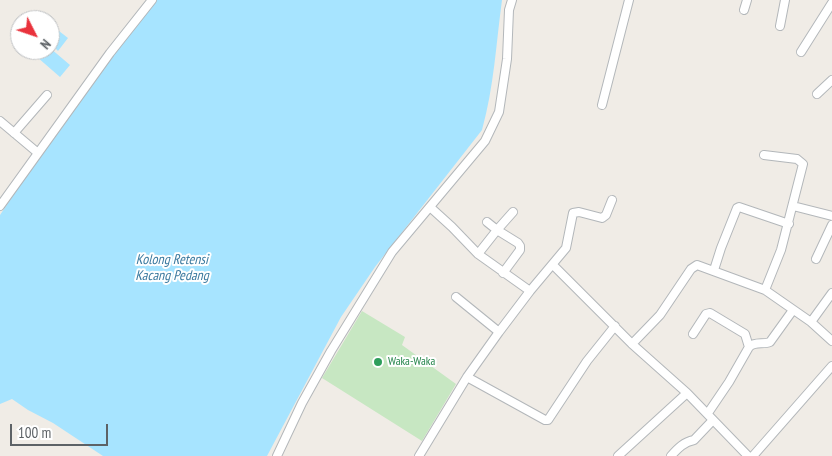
<!DOCTYPE html>
<html>
<head>
<meta charset="utf-8">
<style>
	body { margin:0 }
	#map { position:relative; width:832px; height:456px; overflow:hidden; background:#f0ece6; font-family:"PT Sans Narrow",sans-serif }
	canvas { display:block }
	.north { position:absolute; left:10px; top:10px; width:50px; height:50px; box-sizing:border-box; background:#fff; border:1px solid #bec0c2; border-radius:50%; rotate:131deg; font-size:14px; font-weight:700; line-height:20px; text-align:center; color:#5d6266 }
	.north::after { content:''; display:block; margin:auto; width:18px; height:22px; background:#e9323c; clip-path:polygon(50% 0,100% 100%,50% 72%,0 100%) }
	.scale { position:absolute; left:10px; top:424px; width:98px; height:22px; box-sizing:border-box; border:2px solid #5d6266; border-top:0; padding-left:6px; font-size:15px; line-height:18px; white-space:nowrap; color:#5d6266; -webkit-text-stroke:4px #fff; paint-order:stroke }
</style>
</head>
<body>
<div id="map">
<canvas width="832" height="456"></canvas>
<div class="north">N</div>
<div class="scale">100 m</div>
</div>
<script>
const context = document.querySelector('canvas').getContext('2d');
context.lineJoin = 'round';
function fillPath(path, color) { context.fillStyle = color; context.fill(path, 'evenodd'); }
function trace(path, color, width, dash) { context.strokeStyle = color; context.lineWidth = width; context.lineCap = dash ? 'butt' : 'round'; context.setLineDash(dash || []); context.stroke(path); }
function write(font, color, halo, rows, align = 'center') {
  context.font = font + ' "PT Sans Narrow",sans-serif'; context.lineWidth = 4; context.setLineDash([]); context.textBaseline = 'middle'; context.strokeStyle = halo; context.fillStyle = color; for (const [text, x, y, turn = 0] of rows) {
    context.save(); context.translate(x, y); context.rotate((+turn || 0) * Math.PI / 180); context.textAlign = isNaN(turn) ? turn : align; if (halo) context.strokeText(text, 0, 0); context.fillText(text, 0, 0); context.restore();
  }
}
const green = new Path2D(`
	M362 311 405 337 402 345 456 384 422 441 322 378Z`);
const water = new Path2D(`
	M155 0H502C496 44 494 87 482 130L375 267 341 317 267 456H103L53 423 28 410 12 399 0 404V215L53 136Z
	M59 31 68 38 58 51 50 43Z
	M50 48 70 65 60 77 37 57 43 50H50Z`);
const minor = new Path2D(`
	M744 10 747 0
	M780 26 785 0
	M801 52 832 3
	M817 94 832 80
	M602 105 629 0
	M0 121 38 153
	M14 133 47 95
	M764 155 797 159 803 164 781 250 765 290
	M0 206 110 53 152 0
	M793 206 832 216
	M430 207 452 227 478 254 530 291
	M478 254 497 230 487 222
	M816 259 832 225
	M553 265 632 344 687 393
	M714 270 721 248 737 208 739 207 789 224
	M503 273 520 250V246L518 243 497 230 513 212
	M456 297 499 332
	M811 322 832 293
	M693 334 706 314 710 313 745 334 749 347
	M632 344 660 315 691 269 697 265 765 290 811 322 832 341
	M467 377 545 420H548L587 361 615 326
	M708 413 729 382 749 347C755 341 763 345 770 342L793 310
	M277 456 302 403 331 351 392 252 485 141 499 112 507 59 509 10 512 0
	M419 456 467 377 499 332 530 291 566 248 573 213 579 212 602 218 606 215 612 200
	M618 456 687 393 748 456
	M671 456C678 448 684 442 694 440L713 420
	M753 456 832 366`);
const markers = [
	[378,362,5,"#2e9e5b"]
];
const leisureNames = [
	["Waka-Waka",388,362]
];
const waterNames = [
	["Kolong Retensi",172,260],
	["Kacang Pedang",172,276]
];
fillPath(green, '#c7e7c2');
fillPath(water, '#a7e4ff');
trace(minor, '#b3b7ba', 10);
trace(minor, '#fff', 8);
for (const [x, y, r, color] of markers) { const dot = new Path2D(); dot.arc(x, y, r, 0, 2 * Math.PI); context.fillStyle = color; context.fill(dot); trace(dot, '#fff', 2); }
write('12px', '#27864d', '#fff', leisureNames, 'left');
write('italic 14px', '#3d7ba0', '#fff', waterNames);
</script>
</body>
</html>
